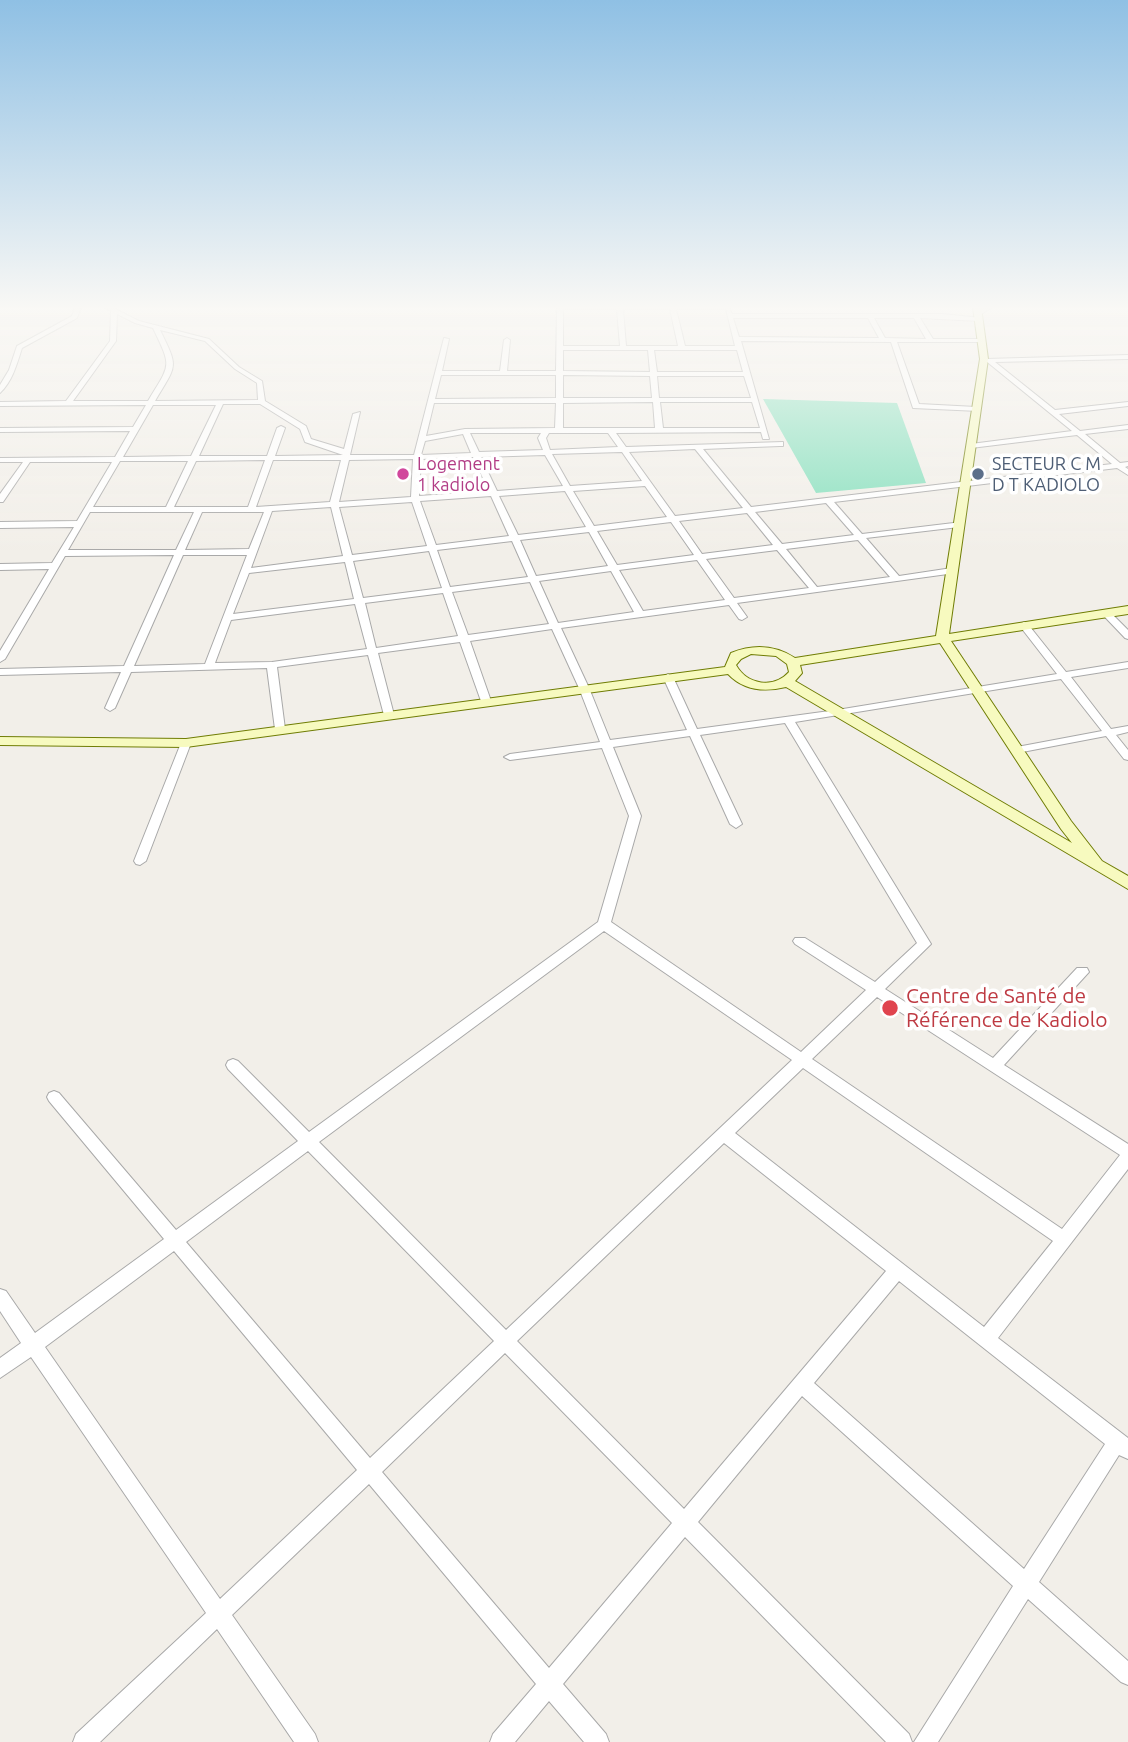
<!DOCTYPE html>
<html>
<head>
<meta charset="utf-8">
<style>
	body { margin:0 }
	canvas { display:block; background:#f2efe9 }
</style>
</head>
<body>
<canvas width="1128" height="1742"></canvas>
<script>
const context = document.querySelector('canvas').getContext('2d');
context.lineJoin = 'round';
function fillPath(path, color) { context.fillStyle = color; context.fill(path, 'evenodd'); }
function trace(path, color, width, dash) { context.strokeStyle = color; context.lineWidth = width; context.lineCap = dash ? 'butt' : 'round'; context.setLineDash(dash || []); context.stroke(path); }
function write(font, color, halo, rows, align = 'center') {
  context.font = font + ' Ubuntu,sans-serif'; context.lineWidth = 7; context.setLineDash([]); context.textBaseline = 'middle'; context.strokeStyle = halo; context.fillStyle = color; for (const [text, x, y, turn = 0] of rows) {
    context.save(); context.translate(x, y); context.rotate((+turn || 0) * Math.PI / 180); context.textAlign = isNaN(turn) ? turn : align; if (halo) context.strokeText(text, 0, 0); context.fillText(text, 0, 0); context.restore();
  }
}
const pitch = new Path2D(`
	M763 399 897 403 926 483 816 493Z`);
const street = new Path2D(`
	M75 307H81L77 318 22 348C17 364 12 382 0 393V385L9 370 17 346 72 316Z
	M104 307H111L139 321 209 339 239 367 262 381 265 401 306 426 311 439 344 449 353 414 360 412 350 455H414L444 338 449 339 442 371H500L504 340 507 338 510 340 507 371H556L557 307H731L729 308 732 314H943L981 318 979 321 920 318 933 339H981L983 340V342H897L919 404 976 407 980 409 979 411 913 408 891 342 741 341 769 439H763L761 432 616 433 626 447 783 442V446H780L703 449 751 507 1112 464 1077 435 971 448 967 446 971 444 1072 431 986 361V359L1128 355V359L995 362 1055 410 1128 402V406L1059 414 1080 431 1128 425V429L1085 434 1120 463 1128 462V466L1125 467 1128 469V475L1117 468 834 502 862 534 962 522 963 524 959 527 866 538 899 576 952 568 957 571 955 573 737 603 747 617 742 620 739 619 729 605 561 628 589 688 610 740 687 730 663 677 668 674 673 677 697 729 837 710 1057 674 1019 625 1024 622 1027 623 1066 672 1128 662V668L1071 677 1111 729 1128 726V732L1116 735 1128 750V760L1124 759 1106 736 1017 753 1013 752 1012 750 1017 747 1102 731 1061 679 795 722 931 944 885 989 993 1058 1077 968H1087L1089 972 1004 1065 1128 1144V1169L998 1338 1128 1438V1459L1119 1455 1039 1582 1128 1661V1685L1121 1682 1028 1599 938 1742H914L1013 1586 802 1396 698 1522 909 1734 912 1742H886L685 1537 563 1684 606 1734 609 1742H584L549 1701 515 1742H490L493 1734 536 1684 369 1484 232 1615 315 1734 318 1742H294L217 1629 100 1742H73L76 1734 206 1613 31 1357 0 1378V1358L21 1343 0 1311V1289L6 1291 35 1333 164 1239 49 1101 47 1097 49 1093 54 1091 59 1093 176 1230 298 1141 228 1069 226 1065 228 1061 233 1059 238 1061 309 1132 598 922 629 816 602 748 510 760 504 757 510 754 600 742 579 688 552 629 470 641 491 701 486 704 481 701 460 642 378 653 394 715 389 718 384 715 368 655 277 667 285 729 280 732 275 729 267 668 131 672 115 708 110 711 105 708 121 672 0 675V669L124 666 174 555 65 556 5 659 0 662V651L49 569 0 570V564L52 563 74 527 0 528V522L77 521 112 462H30L3 502H0V494L23 462H0V458L115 457 130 431 0 432V428L133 427 146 405 0 406V402L66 401 110 341 111 311ZM563 309H617L620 346H563ZM623 309H670L678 346H626ZM676 309H726L735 346H685ZM117 314 135 323 153 328C172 368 171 363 148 401H73L116 341ZM733 318H868L879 338 739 337ZM874 318H914L926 339 885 338ZM160 330 205 341 235 369 257 383 258 400 155 401C177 364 179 369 160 330ZM563 350H648L650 372 563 371ZM654 350H737L743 372H657ZM441 375H556V398L435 399ZM563 375 650 376 652 398H563ZM657 376H744L751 398H659ZM653 402 655 428H563V403ZM660 402H752L760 428H663ZM434 403H556L555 428 465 429 426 436ZM223 404H260L300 429 305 442 343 455 275 456 285 428 281 426 277 428 267 456H199ZM153 405H216L191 456 123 457ZM470 433H541L538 438 543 450 479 452ZM549 433H608L618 447 550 450 546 438ZM463 434 471 453 421 455 425 441ZM695 449 743 508 675 516 629 452ZM622 452 642 481 570 486 552 454ZM545 455 563 486 497 491 481 457ZM473 457 489 491 419 496 421 459ZM413 459 411 497 339 502 349 460ZM265 460 248 507H174L196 461ZM273 460H341L330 502 256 507ZM120 461H188L166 507H93ZM645 486 667 517 594 526 573 491ZM565 491 586 527 518 535 499 496ZM491 496 509 536 436 545 420 501ZM412 502 427 546 352 555 339 507ZM826 503 854 535 782 544 755 512ZM331 507 343 556 251 568 272 511ZM90 512H194L176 550H68ZM202 512H264L249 549 185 550ZM747 513 773 545 702 554 679 521ZM671 522 694 555 617 565 597 531ZM589 532 608 566 536 576 520 540ZM858 540 890 577 817 587 786 549ZM512 541 528 577 450 587 437 550ZM777 550 809 588 734 598 706 559ZM429 551 442 588 363 598 353 561ZM183 555H247L205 664 134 666ZM697 560 725 600 643 611 619 570ZM345 562 354 599 233 614 249 573ZM611 571 634 612 558 623 539 581ZM530 582 549 624 468 635 452 592ZM443 593 458 636 376 648 365 603ZM355 604 367 649 272 662 215 663 231 620ZM785 723 917 943 875 982 805 938H795L793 941 795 944 866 990 801 1052 611 922 641 816 613 747 690 736 730 824 736 828 742 824 700 735ZM604 931 792 1060 506 1330 319 1142ZM877 997 1120 1155 1062 1229 812 1059ZM803 1068 1053 1241 984 1327 735 1133ZM724 1143 886 1271 684 1509 517 1341ZM308 1151 494 1341 370 1458 186 1242ZM174 1251 357 1470 220 1599 45 1347ZM899 1281 1105 1444 1024 1569 814 1383ZM505 1353 672 1523 549 1668 382 1472Z
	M985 307H992L980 315H976V313Z
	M1106 610 1109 611 1128 630V639L1125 638 1103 615 1101 613Z
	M186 740 191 743 146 861 140 865 136 864 134 861 181 743Z`);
const secondary = new Path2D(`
	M973 307H981L988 359 949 634 1128 606V614L951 641 1071 821 1102 861 1128 876V889L786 687C765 692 744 691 728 674L186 747 0 745V737L186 739 725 667 731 653C753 644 775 645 795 658L936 636 980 359ZM940 643 1061 829 1072 843 795 681 802 673 800 665ZM751 654 776 656 787 664 789 672C774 689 747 685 736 665L741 659Z`);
const markers = [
	[403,474,7,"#d1479c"],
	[978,474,7,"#5c6f8a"],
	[890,1008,9,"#e0444e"]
];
const farHotelnames = [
	["Logement",417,464],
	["1 kadiolo",417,485]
];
const farServicenames = [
	["SECTEUR C M",992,464],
	["D T KADIOLO",992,485]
];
const healthNames = [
	["Centre de Santé de",906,996],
	["Référence de Kadiolo",906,1020]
];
fillPath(pitch, '#88e0be');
trace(street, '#a9a9a9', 2);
trace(secondary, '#707d05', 2);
fillPath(street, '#fff');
fillPath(secondary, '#f7fabf');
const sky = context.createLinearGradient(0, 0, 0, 550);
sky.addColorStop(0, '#8fc0e4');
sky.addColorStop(0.56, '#f9f8f5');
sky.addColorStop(1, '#f9f8f500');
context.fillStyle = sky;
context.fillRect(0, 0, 1128, 550);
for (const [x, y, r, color] of markers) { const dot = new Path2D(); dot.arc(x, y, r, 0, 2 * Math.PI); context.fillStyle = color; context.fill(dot); trace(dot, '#fff', 2.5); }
write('18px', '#b23c85', '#fff', farHotelnames, 'left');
write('18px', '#4e5e75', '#fff', farServicenames, 'left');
write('21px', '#be3a42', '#fff', healthNames, 'left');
</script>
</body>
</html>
